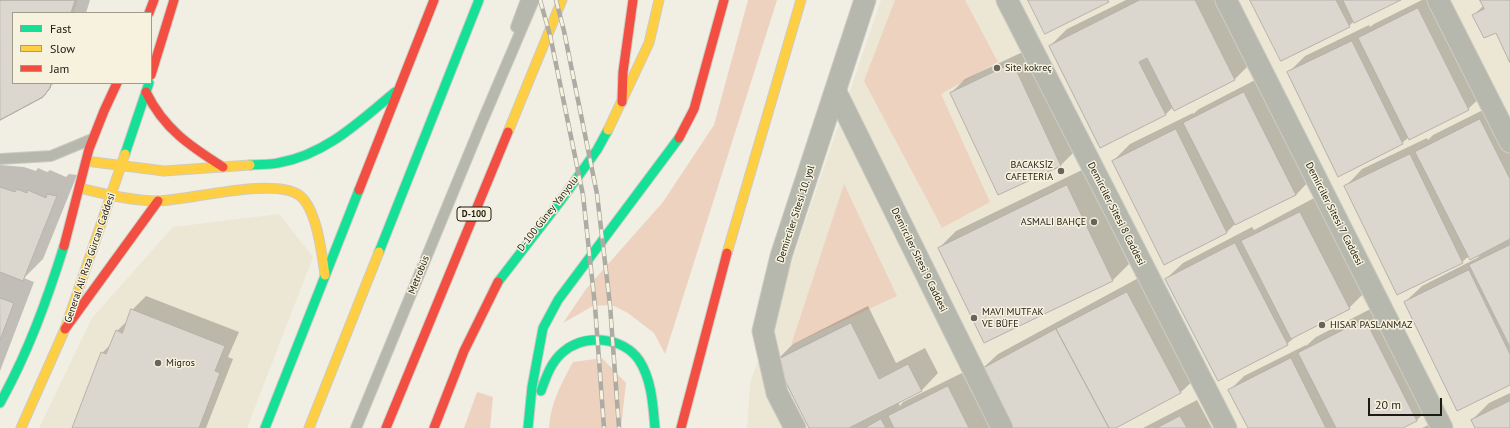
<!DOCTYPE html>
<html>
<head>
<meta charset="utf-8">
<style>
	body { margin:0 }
	#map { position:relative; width:1510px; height:428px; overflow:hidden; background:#f1eee4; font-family:"PT Sans",sans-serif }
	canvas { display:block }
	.legend { position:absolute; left:12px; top:12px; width:140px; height:72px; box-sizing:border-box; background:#f7f2de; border:1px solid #9f9c8d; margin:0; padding:5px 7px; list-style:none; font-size:12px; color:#1c1a13 }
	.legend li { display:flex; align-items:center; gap:8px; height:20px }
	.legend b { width:20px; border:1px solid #9f9c8d }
	.scale { position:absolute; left:1368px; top:398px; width:74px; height:18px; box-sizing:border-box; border:2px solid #1c1a13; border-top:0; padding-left:5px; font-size:12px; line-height:14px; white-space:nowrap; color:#1c1a13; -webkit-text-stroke:3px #f7f2de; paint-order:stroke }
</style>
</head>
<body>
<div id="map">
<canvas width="1510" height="428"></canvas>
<ul class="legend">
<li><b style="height:5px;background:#16e098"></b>Fast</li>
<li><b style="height:5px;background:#ffcf43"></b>Slow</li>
<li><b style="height:5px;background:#f24e42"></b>Jam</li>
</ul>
<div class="scale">20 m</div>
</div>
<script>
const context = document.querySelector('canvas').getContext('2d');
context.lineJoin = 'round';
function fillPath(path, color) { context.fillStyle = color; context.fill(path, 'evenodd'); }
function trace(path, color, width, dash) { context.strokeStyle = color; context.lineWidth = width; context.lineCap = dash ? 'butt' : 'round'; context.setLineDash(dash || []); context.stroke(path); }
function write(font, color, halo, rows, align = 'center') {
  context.font = font + ' "PT Sans",sans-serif'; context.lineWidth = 3; context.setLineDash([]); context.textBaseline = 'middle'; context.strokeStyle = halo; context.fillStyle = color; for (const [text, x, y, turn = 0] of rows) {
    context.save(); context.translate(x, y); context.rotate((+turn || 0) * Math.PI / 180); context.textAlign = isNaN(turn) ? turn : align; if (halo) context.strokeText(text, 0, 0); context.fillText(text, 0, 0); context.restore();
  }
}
const built = new Path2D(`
	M881 0H1510V428H747L750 384Z
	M279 214 313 257 247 428H39L92 318 173 227Z`);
const green = new Path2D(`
	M748 0H777L665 354 654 333 628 313 612 305 593 306 563 323 586 289 663 202 714 125Z
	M895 0H965L998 62 941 94 990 202 942 228 864 81Z
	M844 184 897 296 791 345Z
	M602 358 626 383 621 428H549C550 404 562 382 573 362Z
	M477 392 493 397 490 428H464Z`);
const shadow = new Path2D(`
	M0 0H90L86 13H13V83H54L39 98 0 119Z
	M1126 0H1220L1252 62 1235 79 1174 109 1173 107 1166 114 1050 46 1067 29Z
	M1251 0H1399L1354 21 1349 26Z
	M1422 0H1435L1483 95 1468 109 1409 137 1402 143 1288 73 1305 56 1369 25 1370 27 1374 24Z
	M1481 0H1510V61L1496 31 1474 15 1484 5Z
	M1027 50 1075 151 1061 165 999 194 951 93 965 79Z
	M1259 78 1310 180 1296 195 1235 224 1227 232 1164 264 1113 161 1130 144 1193 113V114L1199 109Z
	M1497 103 1510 129V384L1405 302 1422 286 1477 258 1483 252 1469 256 1462 262 1346 186 1362 169 1427 138 1428 140 1433 135Z
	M0 165 24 167 36 171 38 168 47 172 50 170 66 177 69 174 77 175 43 259 24 278 34 282 0 371Z
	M1084 169 1129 264 1113 280 939 248 956 231Z
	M1314 198 1363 294 1349 308 1296 336 1287 344 1166 279 1183 263 1252 227 1254 230Z
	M1144 275 1198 376 1181 392 1114 428 981 370 998 354Z
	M146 296 239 332 228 357 233 359 206 428H73L102 353 112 343 117 331 128 320 132 310Z
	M1382 303 1433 404 1416 421 1401 428H1249L1230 390 1244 376 1306 345V346L1316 337Z
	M868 306 896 363 925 348 938 373 922 390 898 402 900 406 903 402 962 373 990 428H810L776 361 793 344Z
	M1510 393V428H1476L1472 420 1489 403Z
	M1197 400 1212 428H1143Z
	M1446 417 1452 428H1422Z`);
const building = new Path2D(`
	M0 0H77L72 13H13V83H51L50 88 43 97 0 120Z
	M0 0H75L71 13H13V83H51L50 88 43 97 0 120Z
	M0 0H77L73 13H13V83H51L50 88 43 97 0 120Z
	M1028 0H1108L1109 2 1045 34Z
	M1140 0H1195L1235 80 1174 111 1147 58 1139 62 1166 115 1100 148 1049 46Z
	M1250 0H1336L1350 27 1281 61Z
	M1343 0H1401L1354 23Z
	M1480 0H1510V63L1496 33 1484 38 1472 15 1484 9Z
	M1418 8 1469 110 1409 140 1358 38Z
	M1352 41 1403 144 1338 177 1287 72Z
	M1013 63 1061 166 998 195 950 93Z
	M1244 92 1296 195 1235 225 1183 123Z
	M1480 119 1510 179V239L1470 260 1415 152Z
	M1176 129 1227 233 1164 265 1112 161Z
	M1410 154 1463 263 1397 295 1344 186Z
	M1067 185 1113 281 984 343 938 248Z
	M0 187 15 192 17 189 27 193 28 190 46 198 47 194 57 196 23 281 0 272Z
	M1300 212 1350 309 1291 339 1241 241Z
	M1235 243 1288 345 1218 381 1165 279Z
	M1510 245V347L1469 265Z
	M1469 270 1510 354V385L1457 411 1404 302Z
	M1127 292 1181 393 1116 428H1109L1056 329Z
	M0 298 14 303 0 340Z
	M131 309 225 346 215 371 220 373 199 428H72L101 352 106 354 116 330 122 333Z
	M1365 319 1417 421 1403 428H1336L1298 353Z
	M851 323 879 379 908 364 922 391 849 428H809L775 361Z
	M1056 329 1109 428H1010L980 370Z
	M1291 358 1326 428H1248L1228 390Z
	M948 386 969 428H894L888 416Z
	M1510 401V428H1475L1471 420Z
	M1180 416 1187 428H1157Z
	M881 419 886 428H865Z`);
const lane = new Path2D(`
	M516 27 526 0
	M0 159 51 156 92 139
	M356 428 482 122 534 0`);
const street = new Path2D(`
	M1007 0 1226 428
	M1226 0 1442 428
	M1438 0 1510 142
	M836 92 1002 428
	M795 428 777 393 763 331 781 256 865 0`);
const fast = new Path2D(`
	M125 154 149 83
	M250 165C259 164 269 165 278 163 325 155 359 122 395 92
	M379 252 479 0
	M498 282 562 199 597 150 608 130
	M541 391C546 377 551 362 563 352 585 333 623 337 639 360 652 380 653 406 655 428
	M0 403C28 353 47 300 64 246
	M265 428 359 190
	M528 428 532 387 543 328 558 300 679 138`);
const slow = new Path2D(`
	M608 130 649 43 659 0
	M508 132 562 0
	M86 161 164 171 250 165
	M80 188C105 194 132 201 158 201 190 200 274 177 299 195 317 208 322 255 325 275
	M727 253 801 0
	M21 428 65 329 125 154
	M309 428 379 252`);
const jam = new Path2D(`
	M149 13 154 0
	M151 75 174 0
	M146 92C164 129 190 146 223 167
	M622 102 623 72 633 0
	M679 138 694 109 724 0
	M359 190 434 0
	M64 246 89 149 104 111 117 83
	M65 329 158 201
	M386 428 508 132
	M434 428 464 351 498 282
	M681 428 727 253`);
const rail = new Path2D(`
	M540 0 550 35 583 195 595 306 604 428
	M556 0 564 31 597 194 610 305 619 428`);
const markers = [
	[997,68,4,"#67645c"],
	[1061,171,4,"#67645c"],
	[1094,222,4,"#67645c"],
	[974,318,4,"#67645c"],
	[1322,325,4,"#67645c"],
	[158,363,4,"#67645c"]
];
const shields = [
	[474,214,34]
];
const shieldNames = [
	["D-100",474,214]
];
const poiNames = [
	["Site kokreç",1005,68],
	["BACAKSİZ",1053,165,"right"],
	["CAFETERIA",1053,177,"right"],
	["ASMALI BAHÇE",1086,222,"right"],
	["MAVI MUTFAK",982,312],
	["VE BÜFE",982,324],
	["HISAR PASLANMAZ",1330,325],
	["Migros",166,363]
];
const streetNames = [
	["D-100 Güney Yanyolu",548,214,-52],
	["Demirciler Sitesi 10. yol",796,214,-72],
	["Demirciler Sitesi 8 Caddesi",1116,214,63],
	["Demirciler Sitesi 7 Caddesi",1334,214,63],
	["General Ali Rıza Gürcan Caddesi",90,258,-71],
	["Demirciler Sitesi 9 Caddesi",919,260,64],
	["Metrobüs",419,275,-68]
];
fillPath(built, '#ece7d4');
fillPath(green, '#eed2c0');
fillPath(shadow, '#0003');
fillPath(building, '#dbd7cf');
trace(building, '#b6b2ab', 1);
trace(lane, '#cecbc3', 12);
trace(street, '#cecbc3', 23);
trace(fast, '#cecbc3', 11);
trace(slow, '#cecbc3', 11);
trace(jam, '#cecbc3', 11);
trace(lane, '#b6b8ae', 10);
trace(street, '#b6b8ae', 21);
trace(fast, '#16e098', 9);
trace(slow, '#ffcf43', 9);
trace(jam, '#f24e42', 9);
trace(rail, '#acaca4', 4.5);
trace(rail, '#f7f2de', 3, [9]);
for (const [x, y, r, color] of markers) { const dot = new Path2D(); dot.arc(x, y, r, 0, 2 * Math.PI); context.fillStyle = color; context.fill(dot); trace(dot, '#f7f2de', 1.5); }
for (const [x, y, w] of shields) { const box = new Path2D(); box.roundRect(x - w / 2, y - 7, w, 14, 3); context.fillStyle = '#f7f2de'; context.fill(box); trace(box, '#1c1a13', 1); }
write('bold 9px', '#1c1a13', null, shieldNames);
write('10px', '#1c1a13', '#f7f2de', poiNames, 'left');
write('10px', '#1c1a13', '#f7f2de', streetNames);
</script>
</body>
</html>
